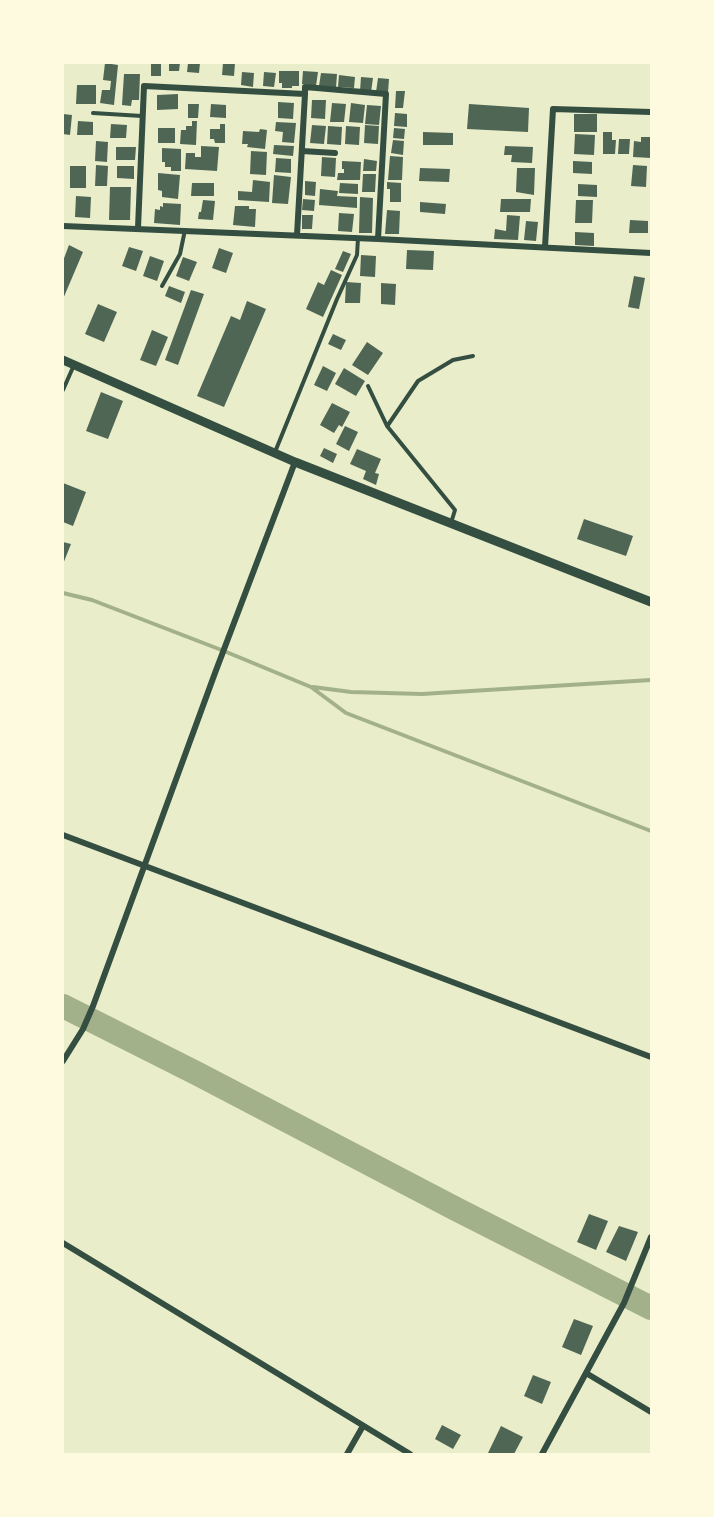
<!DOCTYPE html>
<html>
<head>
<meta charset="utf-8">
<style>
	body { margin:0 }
	#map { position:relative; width:714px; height:1517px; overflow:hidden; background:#e9edc9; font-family:"Asap Condensed",sans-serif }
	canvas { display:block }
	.frame { position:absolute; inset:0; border:64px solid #fefae0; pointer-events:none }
</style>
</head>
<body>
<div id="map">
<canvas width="714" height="1517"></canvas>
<div class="frame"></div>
</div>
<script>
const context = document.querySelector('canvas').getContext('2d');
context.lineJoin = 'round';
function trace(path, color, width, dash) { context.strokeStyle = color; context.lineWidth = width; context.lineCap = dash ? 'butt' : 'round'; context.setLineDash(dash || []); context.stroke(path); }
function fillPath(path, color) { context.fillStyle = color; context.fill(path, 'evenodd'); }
const stream = new Path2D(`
	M63 593 92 600 224 651 311 687 346 713 651 831
	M313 687 351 692 422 694 651 680`);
const river = new Path2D(`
	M63 1006 198 1074 456 1209 651 1308`);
const building = new Path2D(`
	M105 63 118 65 114 105 100 103 102 90H110L111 81 103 80Z
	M151 63H161V76H151Z
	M169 63H180L179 71H169Z
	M188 63H200L199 73 187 72Z
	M223 63H235L234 76 222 75Z
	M279 71H299V86H292V88H282V83H279Z
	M303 71 318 72 316 86 302 84Z
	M242 72 254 73 253 87 241 85Z
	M264 72 276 73 274 87 263 86Z
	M321 73 337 74 336 88 319 86Z
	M124 74H140L139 100H132L131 106 122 105Z
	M339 75 355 77 354 88 338 87Z
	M361 77 373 78 371 92 360 91Z
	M378 78 389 79 388 93 376 92Z
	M77 85H96V104H76Z
	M396 91H405L403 108H395Z
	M178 94V109L157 110V95Z
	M312 100H326L325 119 311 118Z
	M278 102 294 103 293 119 278 118Z
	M332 103 346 104 344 122H330Z
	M351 103 365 105 363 123 349 122Z
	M188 104H199L198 118H188Z
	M211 104 226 105V118L210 117Z
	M469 104 529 108 528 132 467 129Z
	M367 105 381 106 379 125 365 124Z
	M395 113 407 114V127L394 126Z
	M63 114 72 115 70 135 63 134Z
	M574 114H597V132H574Z
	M78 121 93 122V135H77Z
	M192 121H197L196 145 180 144 181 130H186V126H192Z
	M276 122 296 123 294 143 282 142 283 132 275 131Z
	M111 124 127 125 126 138H110Z
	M220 124H225V143H215L214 139H210V129H220Z
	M312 125 326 126 324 144 310 143Z
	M365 125 379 126 378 144 364 143Z
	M328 126 342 127 341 145 327 144Z
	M346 126 360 127 359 145 345 144Z
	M158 128H175V143H158Z
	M394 128 405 129 404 139 393 138Z
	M260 129 267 130 265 149 247 147 248 144H242L243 131 259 132Z
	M423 132 453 133V145H423Z
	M603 132H612V140H616L615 154H603Z
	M575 134 595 135 594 155 574 154Z
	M641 137H651V158L633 157 634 141 641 142Z
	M619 139H630L629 154H618Z
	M393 140 404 141 403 155 391 153Z
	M96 141 108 142 107 162 95 161Z
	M274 145 294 146 293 156 273 154Z
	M201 146 219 147 217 171 185 169 186 153H195V157H201Z
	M505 146 533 147 532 163 511 162 512 155H504Z
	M116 147H136L135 160H116Z
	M162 148 181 149V171H171V167H165V162H162Z
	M251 151 267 152 266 175 250 174Z
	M390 156 403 157 402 180H388Z
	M322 157 336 158 335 177 321 176Z
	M276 158 291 159V173L275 172Z
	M364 159 377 161 376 171H363Z
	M342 161 361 162 360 180H337L338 173H344V169H342Z
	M573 161 592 162V174L573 173Z
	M96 165 108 166 107 186H95Z
	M633 165 647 166 646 187 631 186Z
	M70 166H86V188H70Z
	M117 166H134V179L117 178Z
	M420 168 450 169 449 182 419 181Z
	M517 168H535L534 195 516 192Z
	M158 173 180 175 178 199 162 197V191L158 190Z
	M363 174H376L375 192H362Z
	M274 175 291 177 288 204 272 203Z
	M253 180 270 182 269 202 238 200V191L252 192Z
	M305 181 316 182 315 196 305 195Z
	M387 182 401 183V202H390V189H387Z
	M192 183H214V196H191Z
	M340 183 358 184V194L339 193Z
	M578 184 597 185V197L578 196Z
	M110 187H131L130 220H109Z
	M320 189 338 191 337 196 357 197V208L319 205Z
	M76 196 91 197 90 218 75 217Z
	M360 197 373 198 372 233H359Z
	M303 199 315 200 314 211 302 210Z
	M501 199H531L530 212H500Z
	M203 200 215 201 213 220 198 219 199 212H201Z
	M576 200H593L592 223H575Z
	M420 202 446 204 445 214 420 212Z
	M163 203 181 204 180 225 154 223 155 209 160 210V206L163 207Z
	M235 206H249V209H256L255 227 233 225Z
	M387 210 400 211 399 234H385Z
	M339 213 354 214 352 232 338 231Z
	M302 215H313L312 229H302Z
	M507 215 520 216 518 240 494 239 495 229 506 231Z
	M630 220 648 221V233H629Z
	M526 221 538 222 536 241 524 240Z
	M575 232 594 233V246L575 245Z
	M69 245 83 252 63 299V261Z
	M129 247 143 251 136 271 122 266Z
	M219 248 233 253 226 273 212 268Z
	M407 250 434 251 433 270 406 269Z
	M343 251 351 254 343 272 335 269Z
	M361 255 376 256 375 277 360 276Z
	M150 256 164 261 157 281 143 276Z
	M183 257 197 262 189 281 176 276Z
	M331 270 342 275 323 317 306 309 318 282 324 285Z
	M634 276 645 278 639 309 628 307Z
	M346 282 361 283 360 303H345Z
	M381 283 396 284 395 305 381 304Z
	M169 286 185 292 181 303 165 296Z
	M191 290 204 294 178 365 165 360Z
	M247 301 266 309 224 407 197 396 231 316 240 320Z
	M98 304 117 312 104 342 85 334Z
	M152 330 168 337 156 366 140 360Z
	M333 334 346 340 341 350 328 344Z
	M367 342 383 353 368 375 352 365Z
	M323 366 336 373 327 391 314 385Z
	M344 368 365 381 356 396 335 384Z
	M101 392 123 401 108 439 86 431Z
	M332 403 350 412 342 427 339 425 334 433 320 425Z
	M345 426 358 432 349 451 336 444Z
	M324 448 337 454 333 463 320 456Z
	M357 449 381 459 375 473 379 474 376 485 363 479 366 471 350 464Z
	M63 483 86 492 73 526 63 522Z
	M584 519 633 536 626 556 577 539Z
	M63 542 71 544 63 564Z
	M589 1214 608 1221 596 1250 577 1242Z
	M619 1226 638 1232 626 1261 606 1252Z
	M574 1319 593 1326 581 1355 562 1347Z
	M533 1375 551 1382 542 1404 524 1396Z
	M442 1425 461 1435 453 1449 435 1439Z
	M501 1426 523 1437 514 1454 488 1453Z`);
const service = new Path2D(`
	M93 113 142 116
	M162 286 180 254 185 230
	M368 386 387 426 455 510 451 523
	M63 390 74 365
	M388 425 418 381 453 360 473 356
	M275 452 337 299 357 255 358 238`);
const minor = new Path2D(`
	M305 94V87L386 94 378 239
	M302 151 335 153
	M63 226 378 239 651 253
	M138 228 144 86 305 94 297 235
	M545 247 553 109 651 112
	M63 835 651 1057
	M63 1061 83 1029 93 1006 215 673 295 462
	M63 1243 410 1454
	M586 1373 651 1412
	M347 1454 363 1426
	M542 1454 624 1303 651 1237`);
const tertiary = new Path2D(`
	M63 360 295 462 651 602`);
trace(stream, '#a3b18a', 4);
trace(river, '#a3b18a', 24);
fillPath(building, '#4f6655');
trace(service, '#344e41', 4);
trace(minor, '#344e41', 6);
trace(tertiary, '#344e41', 9);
</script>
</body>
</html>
